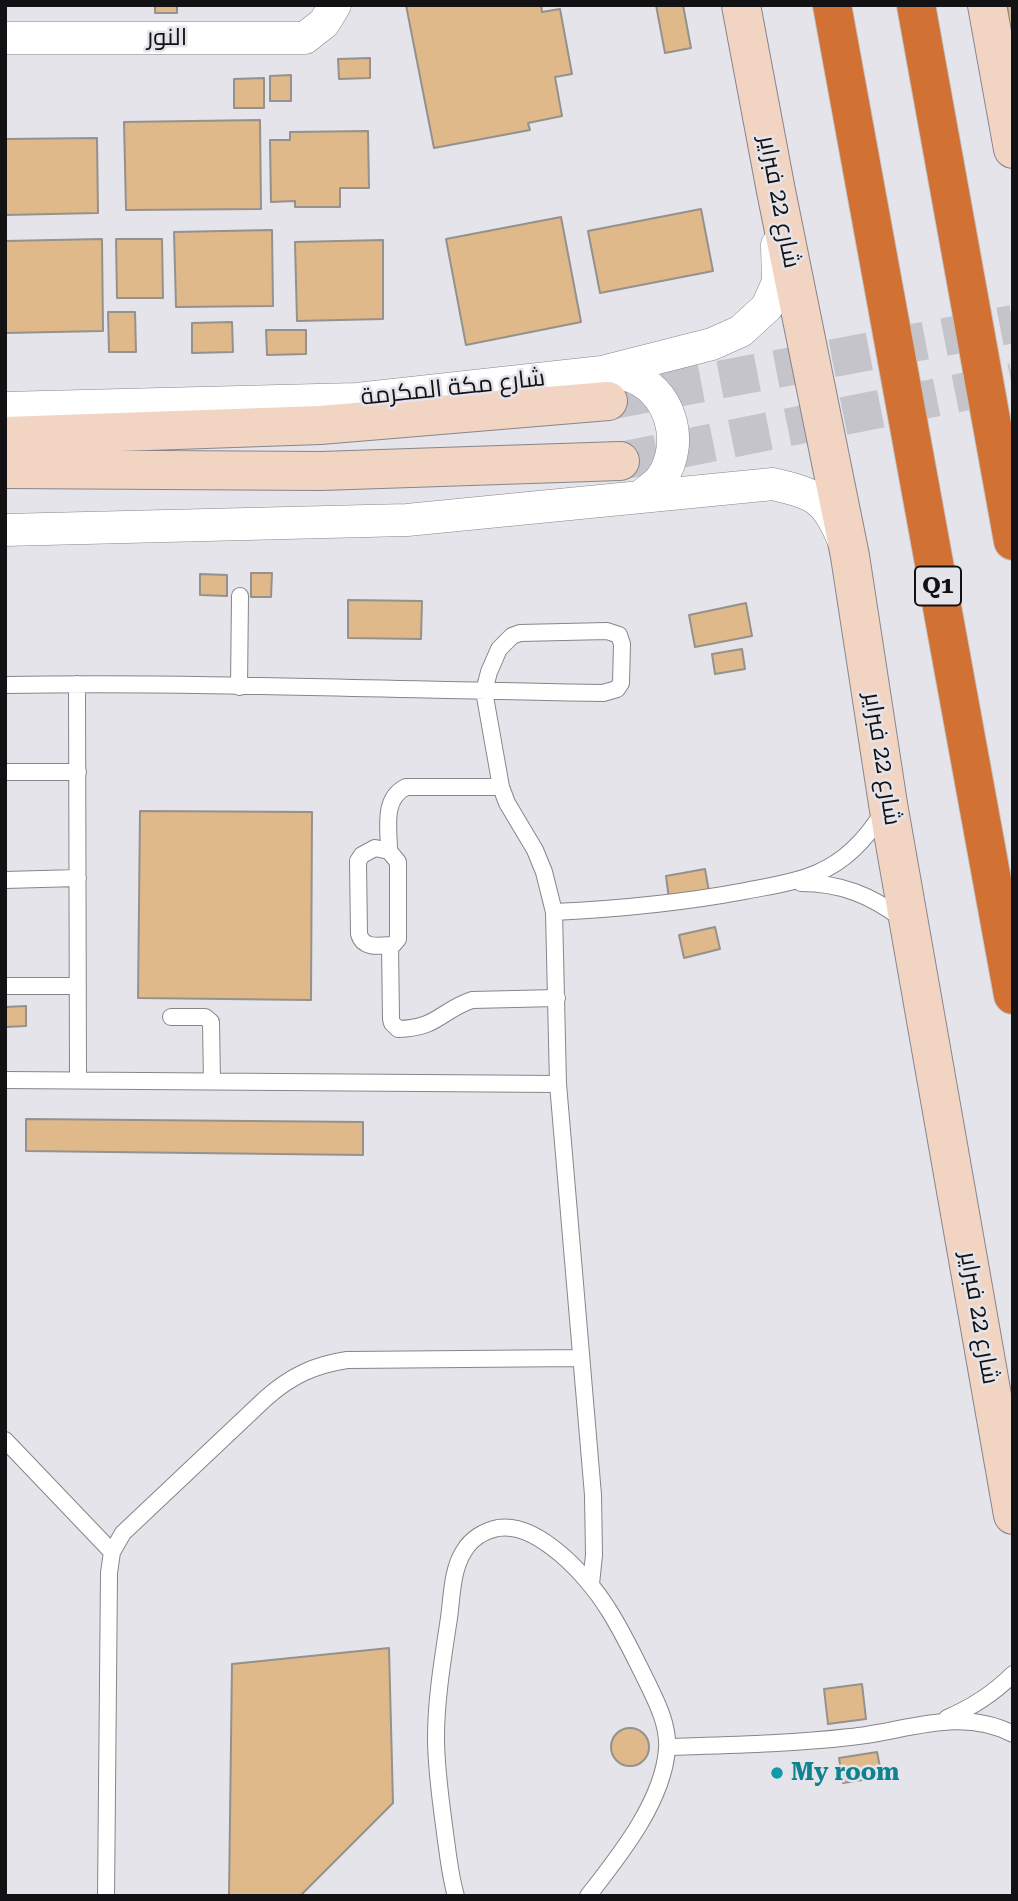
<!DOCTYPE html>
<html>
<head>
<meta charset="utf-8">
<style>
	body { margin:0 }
	#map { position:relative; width:1018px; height:1901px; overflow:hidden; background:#e5e4ea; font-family:"Roboto Serif",serif }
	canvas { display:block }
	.frame { position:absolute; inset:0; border:7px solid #121114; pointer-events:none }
</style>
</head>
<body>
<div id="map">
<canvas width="1018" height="1901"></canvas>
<div class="frame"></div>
</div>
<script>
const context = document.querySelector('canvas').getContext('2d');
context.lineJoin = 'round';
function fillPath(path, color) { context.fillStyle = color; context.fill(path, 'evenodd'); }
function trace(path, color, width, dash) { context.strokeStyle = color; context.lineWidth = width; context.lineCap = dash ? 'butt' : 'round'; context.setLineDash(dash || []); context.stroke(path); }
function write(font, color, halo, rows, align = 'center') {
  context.font = font + ' "Roboto Serif",Cairo,serif'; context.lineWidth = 5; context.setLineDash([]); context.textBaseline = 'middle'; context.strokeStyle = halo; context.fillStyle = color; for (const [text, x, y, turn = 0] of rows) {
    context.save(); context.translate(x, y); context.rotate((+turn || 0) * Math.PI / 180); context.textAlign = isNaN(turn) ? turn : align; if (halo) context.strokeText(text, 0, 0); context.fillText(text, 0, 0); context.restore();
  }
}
const building = new Path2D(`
	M155 5H177V13H155Z
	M406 5H541L542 12 560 9 572 74 555 77 562 116 528 123 530 130 434 148Z
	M656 5H683L691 48 665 53Z
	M1007 5H1013V57Z
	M370 58V78L339 79 338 59Z
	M291 75V101H270V76Z
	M264 78V108H234V79Z
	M260 120 261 209 126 210 124 122Z
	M368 131 369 188H340V207H295V201L271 202 270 140H290V132Z
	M97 138 98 213 5 215V139Z
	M701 209 713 271 600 293 588 231Z
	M561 217 581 322 466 345 446 239Z
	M272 230 273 306 176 307 174 232Z
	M102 239 103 331 5 333V241Z
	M116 239H162L163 298H117Z
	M383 240V319L297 321 295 242Z
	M108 312H135L136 352H109Z
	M232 322 233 352 192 353V323Z
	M266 330H306V354L267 355Z
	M251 573H272L271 597H251Z
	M200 574 227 575V596L200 595Z
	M348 600 422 601 421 639 348 638Z
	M746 603 752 636 695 647 689 615Z
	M742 649 745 669 715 674 712 654Z
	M140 811 312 812 311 1000 138 998Z
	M705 869 709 892 669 899 666 876Z
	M715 927 720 949 684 958 679 935Z
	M26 1006V1026L5 1027V1007Z
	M26 1119 363 1122V1155L26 1151Z
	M5 1218H6V1270H5Z
	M389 1648 393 1803 300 1896H229L232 1664Z
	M862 1684 866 1719 828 1724 824 1689Z
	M611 1747a19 19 0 1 1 38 0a19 19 0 1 1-38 0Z
	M877 1752 882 1777 843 1783 839 1758Z`);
const secondaryTunnel = new Path2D(`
	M608 401 1013 324
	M620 461 1013 382`);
const service = new Path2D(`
	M77 684 78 1080
	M5 685C204 682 404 690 603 693L617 689 621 683 622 644 619 635 607 631 520 633 512 636 499 649 489 672 484 691 501 787 507 803 535 850 544 872 554 912 558 1084 593 1495 594 1555 591 1584
	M239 687 240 596
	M5 772H78
	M375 848 389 851 398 862V939L393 945C379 946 363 949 359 934L358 861 362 855Z
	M389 851C389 828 382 799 406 787H501
	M5 880 78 878
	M801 883C840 883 871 895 902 919
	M554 912C619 909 681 903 745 891 769 886 794 883 817 873 846 861 867 838 883 812
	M390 945 391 1019 392 1023 398 1029C438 1028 440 1011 472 1000L557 998
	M5 986H78
	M171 1017H205L211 1022 212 1081
	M5 1080 558 1084
	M5 1440 112 1552
	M947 1718C973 1707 993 1694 1013 1674
	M667 1747C728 1745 789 1744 850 1737 904 1732 960 1706 1013 1734
	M106 1896 109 1573 112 1552 123 1533 266 1398C291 1376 314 1365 347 1360L581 1358
	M456 1896C450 1876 448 1854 445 1833 441 1802 436 1770 436 1738 436 1698 443 1658 449 1618 452 1596 452 1569 464 1551 471 1539 484 1531 498 1528 538 1521 589 1578 608 1609 621 1629 632 1652 643 1674 654 1697 669 1723 667 1749 663 1802 619 1856 588 1896`);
const minor = new Path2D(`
	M5 38H305L324 23 335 5
	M605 372C612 373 621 373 627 375 671 388 686 443 661 479 655 486 647 491 640 497
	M5 408 357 399 602 372 712 344 741 331 767 307 778 282 777 245
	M5 530 407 520 773 484C814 494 825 497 842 537`);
const secondary = new Path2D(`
	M741 5 776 191 850 556 888 804 1013 1515
	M987 5 1013 149
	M5 436 320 425 608 401
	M5 469 321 471 620 461`);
const motorway = new Path2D(`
	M832 5 1013 995
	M916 5 1013 541`);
const markers = [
	[777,1773,7,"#0f9aa8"]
];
const shields = [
	[938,586,46]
];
const shieldNames = [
	["Q1",938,586]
];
const streetNames = [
	["النور",167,38],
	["شارع 22 فبراير",779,202,79],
	["شارع مكة المكرمة",453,388,-6],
	["شارع 22 فبراير",882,759,81],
	["شارع 22 فبراير",979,1318,80]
];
const cultureNames = [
	["My room",791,1773]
];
fillPath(building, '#e0b98a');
trace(building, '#95918c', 2);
trace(secondaryTunnel, '#c5c4ca', 38, [38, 19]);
trace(service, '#87858b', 18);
trace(minor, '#87858b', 33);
trace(secondary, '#87858b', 40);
trace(motorway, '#c1c1c2', 40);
trace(service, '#fff', 16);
trace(minor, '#fff', 32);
trace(secondary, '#f1d4c2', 38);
trace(motorway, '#d17133', 38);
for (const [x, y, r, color] of markers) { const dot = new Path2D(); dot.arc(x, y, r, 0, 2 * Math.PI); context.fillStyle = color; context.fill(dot); trace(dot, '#e5e4ea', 2.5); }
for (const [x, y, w] of shields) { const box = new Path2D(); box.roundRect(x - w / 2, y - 19.5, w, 39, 5); context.fillStyle = '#e5e4ea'; context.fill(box); trace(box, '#121114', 2); }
write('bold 23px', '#121114', null, shieldNames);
write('24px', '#121114', '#e5e4ea', streetNames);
write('bold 24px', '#0d838f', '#e5e4ea', cultureNames, 'left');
</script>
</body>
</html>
